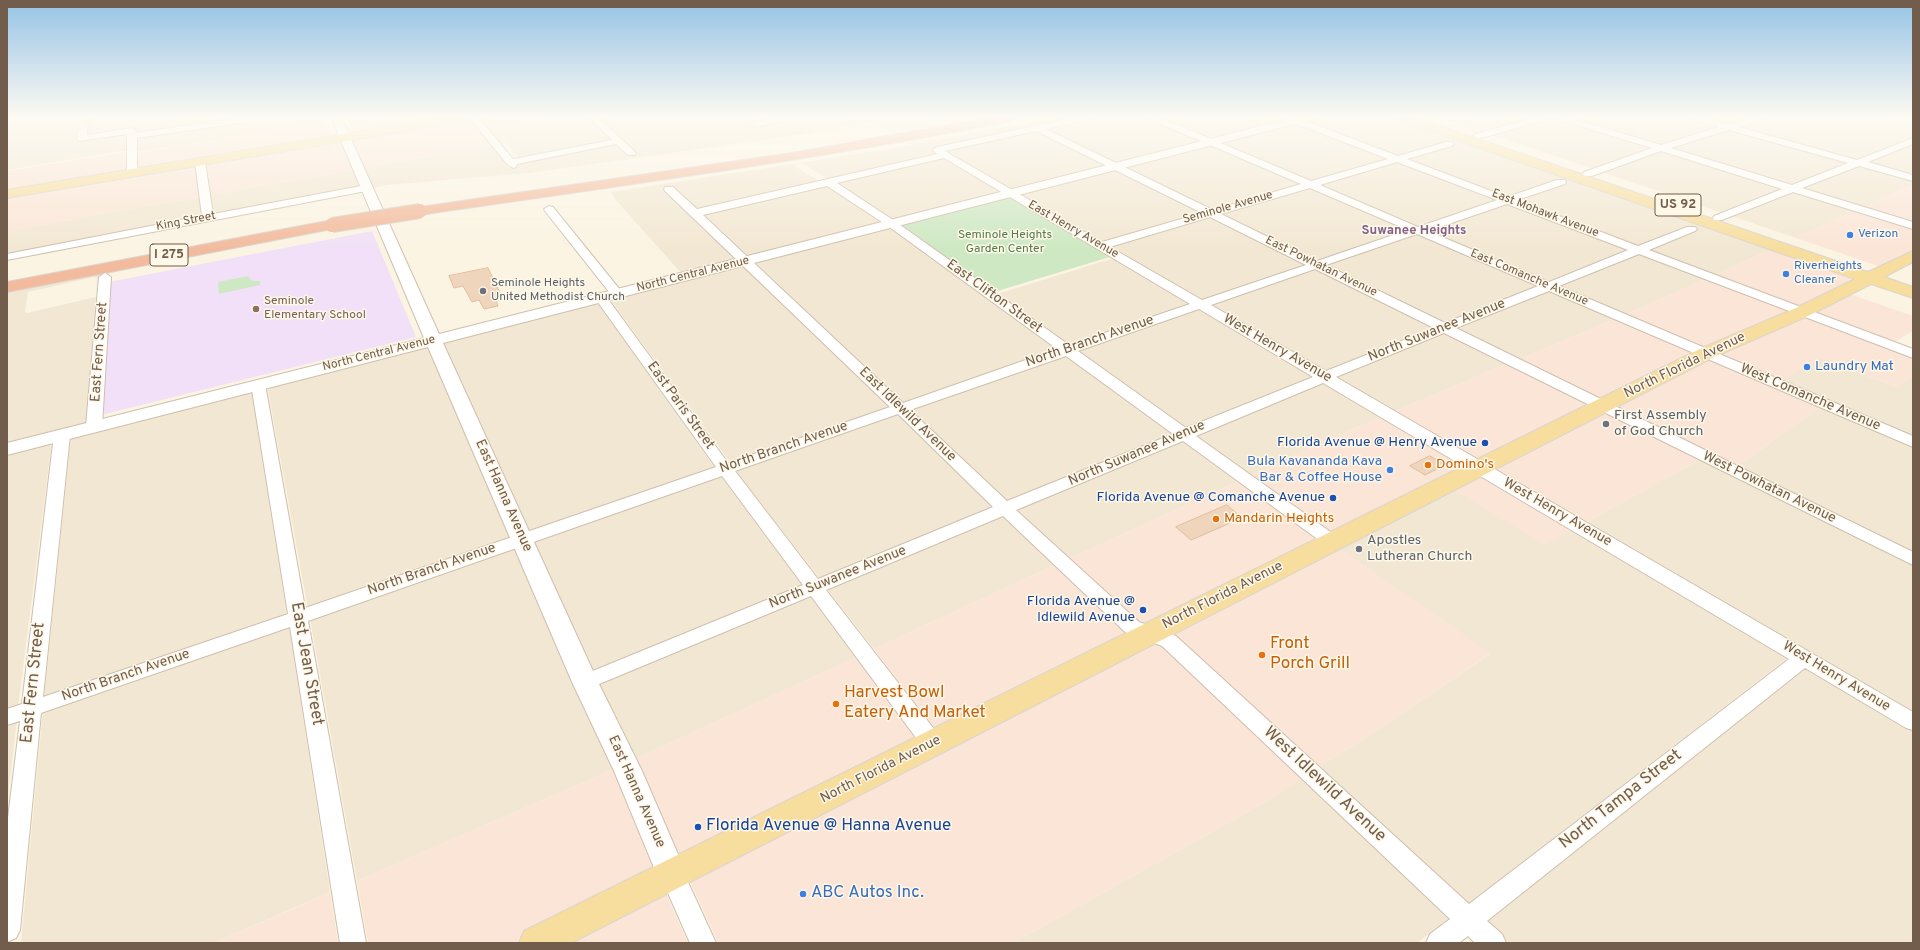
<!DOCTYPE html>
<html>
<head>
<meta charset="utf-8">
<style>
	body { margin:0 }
	#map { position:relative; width:1920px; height:950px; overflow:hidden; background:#fbf4e3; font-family:Overpass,sans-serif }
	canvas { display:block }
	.frame { position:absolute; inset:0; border:8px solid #725c4b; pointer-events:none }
</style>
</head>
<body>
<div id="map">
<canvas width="1920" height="950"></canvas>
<div class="frame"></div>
</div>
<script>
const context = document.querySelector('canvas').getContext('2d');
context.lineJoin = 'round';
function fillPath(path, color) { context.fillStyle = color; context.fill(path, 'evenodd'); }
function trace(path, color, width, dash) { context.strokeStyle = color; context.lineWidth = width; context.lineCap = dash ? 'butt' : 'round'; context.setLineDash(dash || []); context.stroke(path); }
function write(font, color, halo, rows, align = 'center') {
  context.font = font + ' Overpass,sans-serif'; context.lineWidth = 3; context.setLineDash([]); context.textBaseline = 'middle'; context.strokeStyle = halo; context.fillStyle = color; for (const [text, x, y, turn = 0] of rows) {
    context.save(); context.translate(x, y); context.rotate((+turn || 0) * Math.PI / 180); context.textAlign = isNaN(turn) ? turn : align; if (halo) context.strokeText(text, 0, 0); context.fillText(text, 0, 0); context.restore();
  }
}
const residential = new Path2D(`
	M7 117H341L325 120 326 123 136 152 135 149 7 170Z
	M588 117 613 141 520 159 506 143 503 130Z
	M598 117H782L750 123 753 125 797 117H894L805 134 530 173 387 185 372 188 364 168 491 145 509 168 519 166 516 162 615 143 628 155 637 154Z
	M1058 117H1079L935 149 933 151 939 155 830 180 801 163 793 165 821 182 699 210 673 187 663 188 740 260 682 274 615 199 611 192 889 149Z
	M1093 117H1146L1205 142 1118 164 1044 128Z
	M1157 117H1282L1290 120 1212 140Z
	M1317 117H1394L1564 175 1770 250 1715 275 1647 250 1698 229 1689 226 1637 246 1516 200 1568 182 1560 180 1508 197 1405 159 1454 144 1448 141 1398 156 1303 121Z
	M1438 117H1539L1484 132Z
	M1554 117 1655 148 1594 169 1492 135Z
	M1564 117H1689L1724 126 1660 146Z
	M1700 117H1752L1729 125Z
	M1767 117H1913V138L1857 160 1737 127Z
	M1296 122 1391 158 1309 182 1218 142Z
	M1732 129 1852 162 1790 186 1669 149Z
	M1037 130 1110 166 1012 191 943 151Z
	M1211 144 1302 184 1212 210 1124 167Z
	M1913 144V176L1866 163Z
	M1663 150 1785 188 1722 213 1602 172Z
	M943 157 1004 193 895 221 834 183Z
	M1398 161 1501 199 1418 227 1316 185Z
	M1862 165 1913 180V185L1862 208 1800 189Z
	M1116 169 1204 212 1101 243 1018 194Z
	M353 170 360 188 214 215 211 195Z
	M825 185 885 223 751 258 703 214Z
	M1309 187 1411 230 1317 261 1219 213Z
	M1795 191 1857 210 1796 238 1732 216Z
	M199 197 202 217 7 255V231Z
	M1509 202 1630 248 1546 282 1426 231Z
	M1211 216 1308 264 1201 300 1107 246Z
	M890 227 1058 349 903 403 755 262Z
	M1419 233 1539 285 1445 324 1325 265Z
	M1640 252 1708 278 1625 315 1556 286Z
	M1114 258 1192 304 1069 345 997 294Z
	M744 264 890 407 730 462 609 298Z
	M1316 268 1436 327 1324 372 1209 305Z
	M109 270V275L98 277 96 292 97 278 94 277 28 292 25 312 27 313 96 297 86 425 7 446V291Z
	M1549 289 1617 318 1518 360 1455 328Z
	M597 302 715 468 529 532 442 341Z
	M1199 308 1314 376 1185 429 1077 351Z
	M1446 332 1509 363 1393 412 1334 378Z
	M427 345 511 538 308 609 267 385Z
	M1066 354 1174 434 1008 502 909 409Z
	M1820 358 1897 387 1913 377V438L1780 381Z
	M1324 382 1383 416 1250 475 1194 436Z
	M251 389 287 616 44 698 71 436Z
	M1822 406 1913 446V554L1736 467Z
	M897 413 994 508 820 579 735 470Z
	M1183 440 1239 481 1069 559 1016 510Z
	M52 441 18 707 7 711V453Z
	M1701 459 1913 565V715L1585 523Z
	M720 475 803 586 593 672 533 540Z
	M1452 489 1574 529 1790 656 1467 905 1318 768 1391 721 1490 654 1337 547Z
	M1002 516 1055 565 874 649 827 589Z
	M515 546 614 769 357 881 310 619Z
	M810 596 857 657 635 759 598 684Z
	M289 626 330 892 214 943H21L43 710Z
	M1808 667 1913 730V943H1508L1486 922Z
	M17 719 7 804V722Z
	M1303 778 1451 917 1417 943H1013L1255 808Z`);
const commercial = new Path2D(`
	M352 117H445L362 131 352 129 347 118Z
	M468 117 491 145 364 168 351 138Z
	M479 117H588L503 130 506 143 501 144Z
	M326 123 332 134 328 135 137 167V153Z
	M341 139 353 170 211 195 206 162Z
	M126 152V173L7 193V171Z
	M195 164 199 197 7 231V195Z
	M1913 185V224L1862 208Z
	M1857 210 1913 228V251L1881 267 1796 238Z
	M1770 250 1855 280 1801 308 1715 275Z
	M1708 278 1794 311 1705 349 1625 315Z
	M1850 294 1913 316V331L1894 342 1813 312Z
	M1807 315 1913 356V377L1898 387 1820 359 1780 381 1717 354Z
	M1617 318 1697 353 1601 400 1518 360Z
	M1709 358 1822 406 1736 467 1614 406Z
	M1509 363 1593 405 1479 462 1393 412Z
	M1605 411 1701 459 1585 523 1491 469Z
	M1383 416 1469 467 1333 535 1250 475Z
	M1481 474 1574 529 1545 545 1452 489Z
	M1239 481 1321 540 1144 628 1069 559Z
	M1337 547 1491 653 1391 721 1318 768 1170 631Z
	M1055 565 1130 635 937 733 874 649Z
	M1155 639 1303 778 1255 808 1013 943H718L688 877Z
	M857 657 919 742 680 861 635 759Z
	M614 769 657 872 515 943H368L357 881Z
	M664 889 688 943H557Z
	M330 892 338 943H214L302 905Z`);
const education = new Path2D(`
	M372 231 416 337 101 415 109 282Z`);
const green = new Path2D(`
	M1012 197 1113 256 994 292 901 225Z
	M248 276 252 281H260V285L219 294 218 282Z`);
const building = new Path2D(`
	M488 268 501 295 498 296 500 300 496 301 498 306 484 309 479 300 472 302 463 286 454 288 449 276Z
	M1430 456 1445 465 1425 475 1410 466Z
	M1227 505 1242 518 1191 540 1176 527Z`);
const minor = new Path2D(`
	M80 117H88L87 135 132 128 135 129 137 133 243 117H264L260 120 137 138V173L132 176 127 173V134L79 141 77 139Z
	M469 117H478L513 159 612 140 589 117H598L636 153 634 155H628L616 144 517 164 516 167 513 168 507 164Z
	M777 117H794L790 120 755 127 751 124 752 122Z
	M1075 117H1090L1089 119 1046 129 1213 210 1301 184 1149 119 1148 117H1159L1311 181 1388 159 1284 119 1283 117H1295L1398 156 1446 142H1452L1454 144 1452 146 1407 159 1507 197 1557 180H1565L1566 182 1565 184 1517 200 1638 246 1687 227H1695L1697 229 1695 231 1649 250 1913 349V358L1639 254 1559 286 1913 436V447L1549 291 1456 328 1913 552V565L1444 333 1336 377 1913 712V730L1906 728 1805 668 1487 921 1502 934 1506 943H1475L1468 936 1459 943H1426L1430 934 1450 919 1162 646 1125 632 1003 516 826 590 941 738 944 744 941 750 933 753 925 750 811 596 592 687 585 690 578 687 575 682 578 677 803 585 722 476 308 621 366 943H340L290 627 41 713 20 930 16 938 7 942V826L20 721 7 725V709L22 704 54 435 57 432H67L70 435 43 697 288 614 251 384 253 381H263L265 384 305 608 716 467 597 301 595 298 597 295H605L728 463 890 407 665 191 664 189 665 187H673L697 209 937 154 932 150 937 147ZM1036 131 1202 213 1102 242 945 151ZM944 158 1190 304 1069 345 896 222 837 183ZM1397 162 1497 200 1418 227 1320 185ZM827 186 888 226 1057 349 903 403 703 215ZM1310 188 1408 230 1317 261 1221 214ZM1507 204 1628 250 1549 282 1428 231ZM1210 217 1306 265 1202 300 1110 247ZM1417 234 1538 286 1445 323 1326 265ZM1315 269 1434 328 1326 371 1211 305ZM1199 309 1313 377 1186 428 1078 351ZM1066 356 1173 434 1007 501 910 410ZM1323 383 1789 659 1469 904 1176 636 1139 622 1016 510 1183 441 1327 546 1333 548 1339 546 1342 542 1339 538 1196 436ZM898 414 993 507 818 579 735 471Z
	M1537 117H1550L1549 119 1478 139 1473 136 1475 134Z
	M1555 117H1568L1661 145 1719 127 1691 119 1690 117H1703L1729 124 1751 117H1764L1763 119 1739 127 1857 160 1913 138V144L1868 162 1913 175V181L1859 166 1802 188 1913 222V229L1793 192 1722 220H1714L1713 218 1714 216 1782 189 1661 151 1592 176H1584L1583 174 1584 172 1652 148 1556 119ZM1729 130 1848 163 1792 185 1671 148Z
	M200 159 205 162 213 214 366 185 371 188 366 191 7 260V254L202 216 195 162Z
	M549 206 553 207 621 291 623 294 621 297H613L545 211 544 209Z
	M105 273 111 277 102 426 99 429H89L86 426 99 277Z
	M672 864 681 867 716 943H690L660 875 663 867Z`);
const tertiary = new Path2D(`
	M331 117H341L439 334 1297 117H1315L1314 119 443 343 598 682 642 771 687 875 683 885 672 889 661 885 657 875 614 771 572 682 428 347 7 455V443L424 338Z`);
const primary = new Path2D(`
	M443 117H470L464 121 7 198V190Z
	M1397 117H1414L1868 272 1913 251V262L1884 277 1913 287V298L1871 284 1808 316 1714 357 571 943H519L524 931 1700 349 1796 308 1855 279 1399 120Z`);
const motorway = new Path2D(`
	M993 117H1017L1011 121C815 160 617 186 420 215L415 214 413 211 415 208 420 207 791 153Z
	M332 220 337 222 340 225 337 228 7 292V282Z`);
const motorwayBridge = new Path2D(`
	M332 225 420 211`);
const markers = [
	[1850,235,4,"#3f7fe0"],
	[1786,274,4,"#3f7fe0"],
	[483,291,4,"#6b7280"],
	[256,309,4,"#8d6e63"],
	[1807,367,4,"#3f7fe0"],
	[1606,424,4,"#6b7280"],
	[1485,443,4,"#1a4fb4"],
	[1428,465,4,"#e8710a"],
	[1390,470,4,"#3f7fe0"],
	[1333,498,4,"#1a4fb4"],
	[1216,519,4,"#e8710a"],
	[1359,549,4,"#6b7280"],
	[1143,610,4,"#1a4fb4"],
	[1262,655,4,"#e8710a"],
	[836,704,4,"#e8710a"],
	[698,827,4,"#1a4fb4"],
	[803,894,4,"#3f7fe0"]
];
const farStreetnames = [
	["Seminole Avenue",1228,208,-16],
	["East Mohawk Avenue",1545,214,21],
	["King Street",186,222,-11],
	["East Henry Avenue",1073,230,30],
	["East Powhatan Avenue",1321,267,26],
	["North Central Avenue",693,275,-14],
	["East Comanche Avenue",1529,278,23],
	["North Central Avenue",379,354,-14]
];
const farShopnames = [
	["Verizon",1858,235],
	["Riverheights",1794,267],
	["Cleaner",1794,281]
];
const farParknames = [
	["Seminole Heights",1005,236],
	["Garden Center",1005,250]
];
const farWorshipnames = [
	["Seminole Heights",491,284],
	["United Methodist Church",491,298]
];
const farEducationnames = [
	["Seminole",264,302],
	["Elementary School",264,316]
];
const shields = [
	[1678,205,46],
	[169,255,38]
];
const shieldNames = [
	["US 92",1678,205],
	["I 275",169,255]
];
const farNeighbourhoodnames = [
	["Suwanee Heights",1414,231]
];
const streetNames = [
	["East Clifton Street",994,297,36],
	["North Suwanee Avenue",1437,331,-22],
	["North Branch Avenue",1090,342,-19],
	["West Henry Avenue",1277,349,30],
	["East Fern Street",100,352,-86],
	["North Florida Avenue",1685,366,-26],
	["West Comanche Avenue",1810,398,23],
	["East Paris Street",680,406,54],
	["East Idlewild Avenue",907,415,44],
	["North Branch Avenue",784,448,-19],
	["North Suwanee Avenue",1137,454,-23],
	["West Powhatan Avenue",1769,488,26],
	["East Hanna Avenue",503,496,66],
	["West Henry Avenue",1557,513,30],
	["North Branch Avenue",432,570,-19],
	["North Suwanee Avenue",838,578,-22],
	["North Florida Avenue",1223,596,-27],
	["North Branch Avenue",126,676,-19],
	["West Henry Avenue",1836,677,31],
	["North Florida Avenue",881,770,-27],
	["East Hanna Avenue",636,792,66]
];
const shopNames = [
	["Laundry Mat",1815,367],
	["Bula Kavananda Kava",1382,462,"right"],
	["Bar & Coffee House",1382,478,"right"]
];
const worshipNames = [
	["First Assembly",1614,416],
	["of God Church",1614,432],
	["Apostles",1367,541],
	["Lutheran Church",1367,557]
];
const transitNames = [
	["Florida Avenue @ Henry Avenue",1477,443],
	["Florida Avenue @ Comanche Avenue",1325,498],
	["Florida Avenue @",1135,602],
	["Idlewild Avenue",1135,618]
];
const foodNames = [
	["Domino's",1436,465],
	["Mandarin Heights",1224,519]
];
const nearFoodnames = [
	["Front",1270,645],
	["Porch Grill",1270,665],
	["Harvest Bowl",844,694],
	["Eatery And Market",844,714]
];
const nearStreetnames = [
	["East Jean Street",306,664,80],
	["East Fern Street",34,683,-84],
	["West Idlewild Avenue",1324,785,43],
	["North Tampa Street",1621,800,-38]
];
const nearTransitnames = [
	["Florida Avenue @ Hanna Avenue",706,827]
];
const nearShopnames = [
	["ABC Autos Inc.",811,894]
];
fillPath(residential, '#f2e7d2');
fillPath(commercial, '#fbe5d7');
fillPath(education, '#f1e0f7');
fillPath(green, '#cee8c3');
fillPath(building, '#efd5bc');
trace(building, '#e1be9d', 1);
trace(minor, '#cebfad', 2);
trace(tertiary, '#cebfad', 2);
trace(primary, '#dad5d0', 2);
trace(motorway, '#dad5d0', 2);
fillPath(minor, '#fff');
fillPath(tertiary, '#fff');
fillPath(primary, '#f7de9f');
fillPath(motorway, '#f2bb9d');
trace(motorwayBridge, '#dad5d0', 16, []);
trace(motorwayBridge, '#f2bb9d', 14);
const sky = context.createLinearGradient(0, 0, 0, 250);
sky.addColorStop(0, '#95c3e6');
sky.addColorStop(0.47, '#fdfaf2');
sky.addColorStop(1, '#fdfaf200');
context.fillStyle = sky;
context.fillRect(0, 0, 1920, 250);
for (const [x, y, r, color] of markers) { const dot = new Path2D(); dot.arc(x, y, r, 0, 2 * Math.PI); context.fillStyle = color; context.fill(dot); trace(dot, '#fef8e9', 1.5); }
write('12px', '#725c4b', '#fef8e9', farStreetnames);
write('12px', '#366cbe', '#fef8e9', farShopnames, 'left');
write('12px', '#517d46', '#fef8e9', farParknames);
write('12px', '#5b616d', '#fef8e9', farWorshipnames, 'left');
write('12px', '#785e54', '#fef8e9', farEducationnames, 'left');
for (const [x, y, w] of shields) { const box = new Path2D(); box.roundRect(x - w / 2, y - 11, w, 22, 3); context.fillStyle = '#fef8e9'; context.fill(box); trace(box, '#725c4b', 1); }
write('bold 13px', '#725c4b', null, shieldNames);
write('bold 13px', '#84628e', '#fef8e9', farNeighbourhoodnames);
write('14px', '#725c4b', '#fef8e9', streetNames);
write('14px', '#366cbe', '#fef8e9', shopNames, 'left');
write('14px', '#5b616d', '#fef8e9', worshipNames, 'left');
write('14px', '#164399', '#fef8e9', transitNames, 'right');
write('14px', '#c56008', '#fef8e9', foodNames, 'left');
write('17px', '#c56008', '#fef8e9', nearFoodnames, 'left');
write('17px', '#725c4b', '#fef8e9', nearStreetnames);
write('17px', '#164399', '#fef8e9', nearTransitnames, 'left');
write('17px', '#366cbe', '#fef8e9', nearShopnames, 'left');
</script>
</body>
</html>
